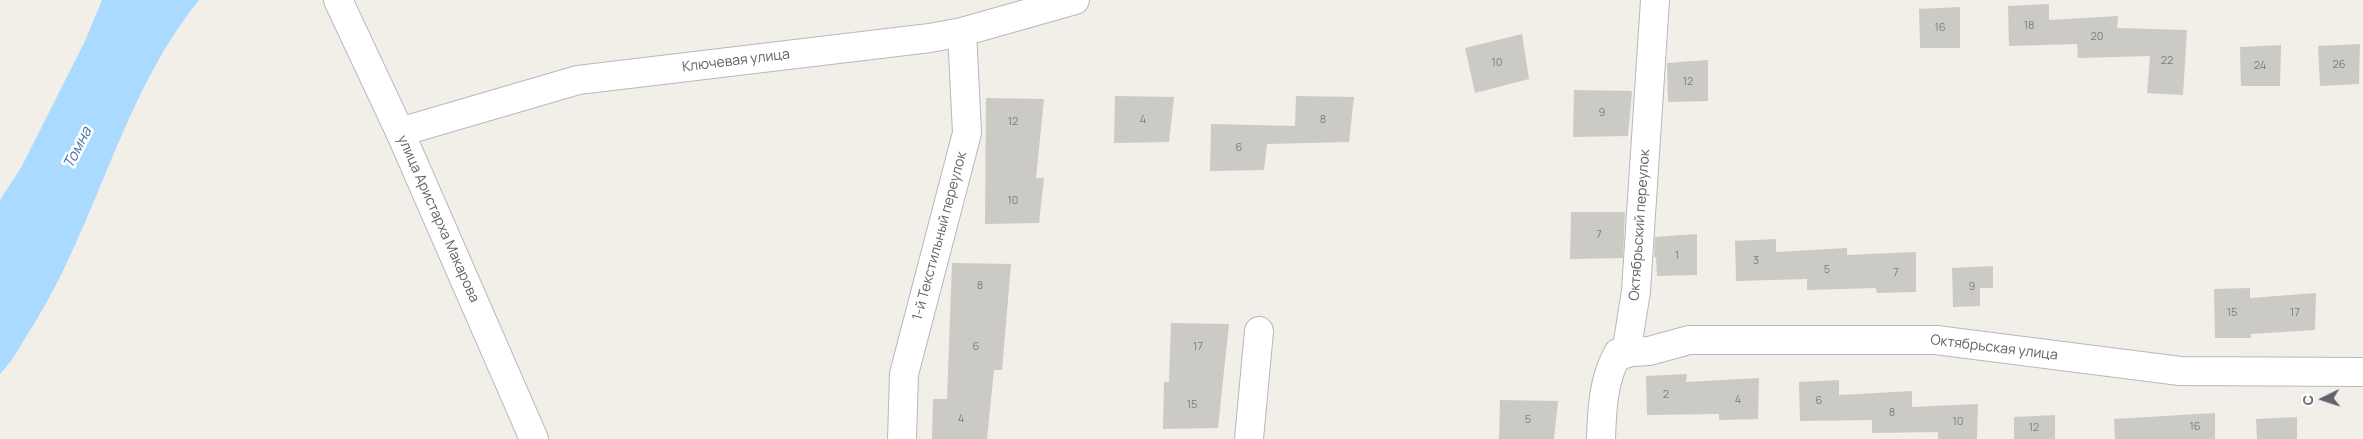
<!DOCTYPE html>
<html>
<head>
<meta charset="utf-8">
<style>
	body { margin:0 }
	#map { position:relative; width:2363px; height:439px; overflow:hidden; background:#f1efe8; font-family:Manrope,sans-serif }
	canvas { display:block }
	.north { position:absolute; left:2298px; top:374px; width:50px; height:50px; -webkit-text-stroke:4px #fff; paint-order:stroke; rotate:266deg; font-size:14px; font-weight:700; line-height:20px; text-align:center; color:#5f6368 }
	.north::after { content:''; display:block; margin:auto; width:18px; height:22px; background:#5f6368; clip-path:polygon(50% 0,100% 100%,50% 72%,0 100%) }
</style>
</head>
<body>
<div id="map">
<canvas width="2363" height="439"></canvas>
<div class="north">С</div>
</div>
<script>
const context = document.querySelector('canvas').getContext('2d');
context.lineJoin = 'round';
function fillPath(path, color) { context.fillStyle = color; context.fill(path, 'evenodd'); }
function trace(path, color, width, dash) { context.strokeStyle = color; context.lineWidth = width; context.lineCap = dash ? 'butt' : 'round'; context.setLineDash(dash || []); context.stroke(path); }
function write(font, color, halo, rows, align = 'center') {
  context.font = font + ' Manrope,sans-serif'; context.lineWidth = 5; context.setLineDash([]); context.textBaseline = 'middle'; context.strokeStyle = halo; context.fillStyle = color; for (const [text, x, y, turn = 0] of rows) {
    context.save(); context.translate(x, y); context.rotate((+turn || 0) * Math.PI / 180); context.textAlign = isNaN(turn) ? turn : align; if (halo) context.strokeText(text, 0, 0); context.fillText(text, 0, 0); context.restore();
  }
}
const water = new Path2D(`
	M102 0H199C122 95 98 221 34 324 23 340 14 360 0 374V200L22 166 85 41Z`);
const building = new Path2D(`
	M2049 4V20L2118 16 2117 28 2187 30 2183 95 2147 93 2150 56 2078 58 2077 44 2009 46 2008 6Z
	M1960 7V48H1920L1919 9Z
	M1522 34 1529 79 1475 93 1465 48Z
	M2360 44 2359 84 2320 86 2318 46Z
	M2281 45 2280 86H2241L2240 47Z
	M1708 60V101L1668 102 1667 63Z
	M1574 90 1632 91 1628 136 1573 137Z
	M1115 96 1174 97 1169 142 1114 143Z
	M1296 96 1354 97 1349 142 1267 144 1264 170 1210 171 1211 124 1295 126Z
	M986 98 1044 99 1036 178H1044L1039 223 985 224Z
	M1571 212H1625L1623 258 1570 259Z
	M1697 234V275L1657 276 1656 257H1654L1655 237Z
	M1776 239V252L1847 248V255L1916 252V292L1877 293 1876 288 1807 290V279L1736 281 1735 241Z
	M952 263 1011 264 1002 370H994L987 439H932L933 399H947Z
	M1993 266V288H1980V306L1953 307 1952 268Z
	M2250 288V298L2316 293 2315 330 2251 334V338H2215L2214 289Z
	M1171 323 1229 324 1218 428 1163 429 1164 382H1169Z
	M1687 374 1686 382 1759 378 1758 419 1719 420V414L1647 415 1646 376Z
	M1839 380V395L1912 391V407L1978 404 1977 439H1938V432L1872 433V420L1800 421 1799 382Z
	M1500 400 1558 401 1554 439H1499Z
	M2215 413V439H2115L2114 419Z
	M2055 415V439H2014V417Z
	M2297 417V439H2257L2256 419Z`);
const street = new Path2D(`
	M400 132 578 80 930 38 962 32 1075 0
	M1626 354 1636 291 1655 0
	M902 439 904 374 967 133 962 32
	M1249 439 1259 331
	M1601 439C1602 409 1603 380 1618 353L1649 351 1689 340H1936L2180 371 2363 372`);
const secondary = new Path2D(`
	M338 0 400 132 534 439`);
const numberNames = [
	["18",2029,26],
	["16",1940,28],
	["20",2097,37],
	["22",2167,61],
	["10",1497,63],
	["26",2339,65],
	["24",2260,66],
	["12",1688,82],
	["9",1602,113],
	["4",1143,120],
	["8",1323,120],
	["12",1013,122],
	["6",1239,148],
	["10",1013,201],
	["7",1599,235],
	["1",1677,256],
	["3",1756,261],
	["5",1827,270],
	["7",1896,273],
	["8",980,286],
	["9",1972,287],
	["15",2232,313],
	["17",2295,313],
	["6",976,347],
	["17",1198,347],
	["2",1666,395],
	["4",1738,400],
	["6",1819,401],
	["15",1192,405],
	["8",1892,413],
	["4",961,419],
	["5",1528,420],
	["10",1958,422],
	["16",2195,427],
	["12",2034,428]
];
const streetNames = [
	["Ключевая улица",736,61,-7],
	["улица Аристарха Макарова",438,219,66],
	["Октябрьский переулок",1640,225,-86],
	["1-й Текстильный переулок",940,236,-75],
	["Октябрьская улица",1994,348,7]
];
const waterNames = [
	["Томна",78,148,-63]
];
fillPath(water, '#aadaff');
fillPath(building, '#cccac5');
trace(street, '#b5b8bc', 30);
trace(secondary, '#b6babf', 30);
trace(street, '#fff', 28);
trace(secondary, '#fff', 28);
write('11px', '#7a7d7f', null, numberNames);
write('14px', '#5f6368', '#fff', streetNames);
write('italic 15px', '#4174aa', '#fff', waterNames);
</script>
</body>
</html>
